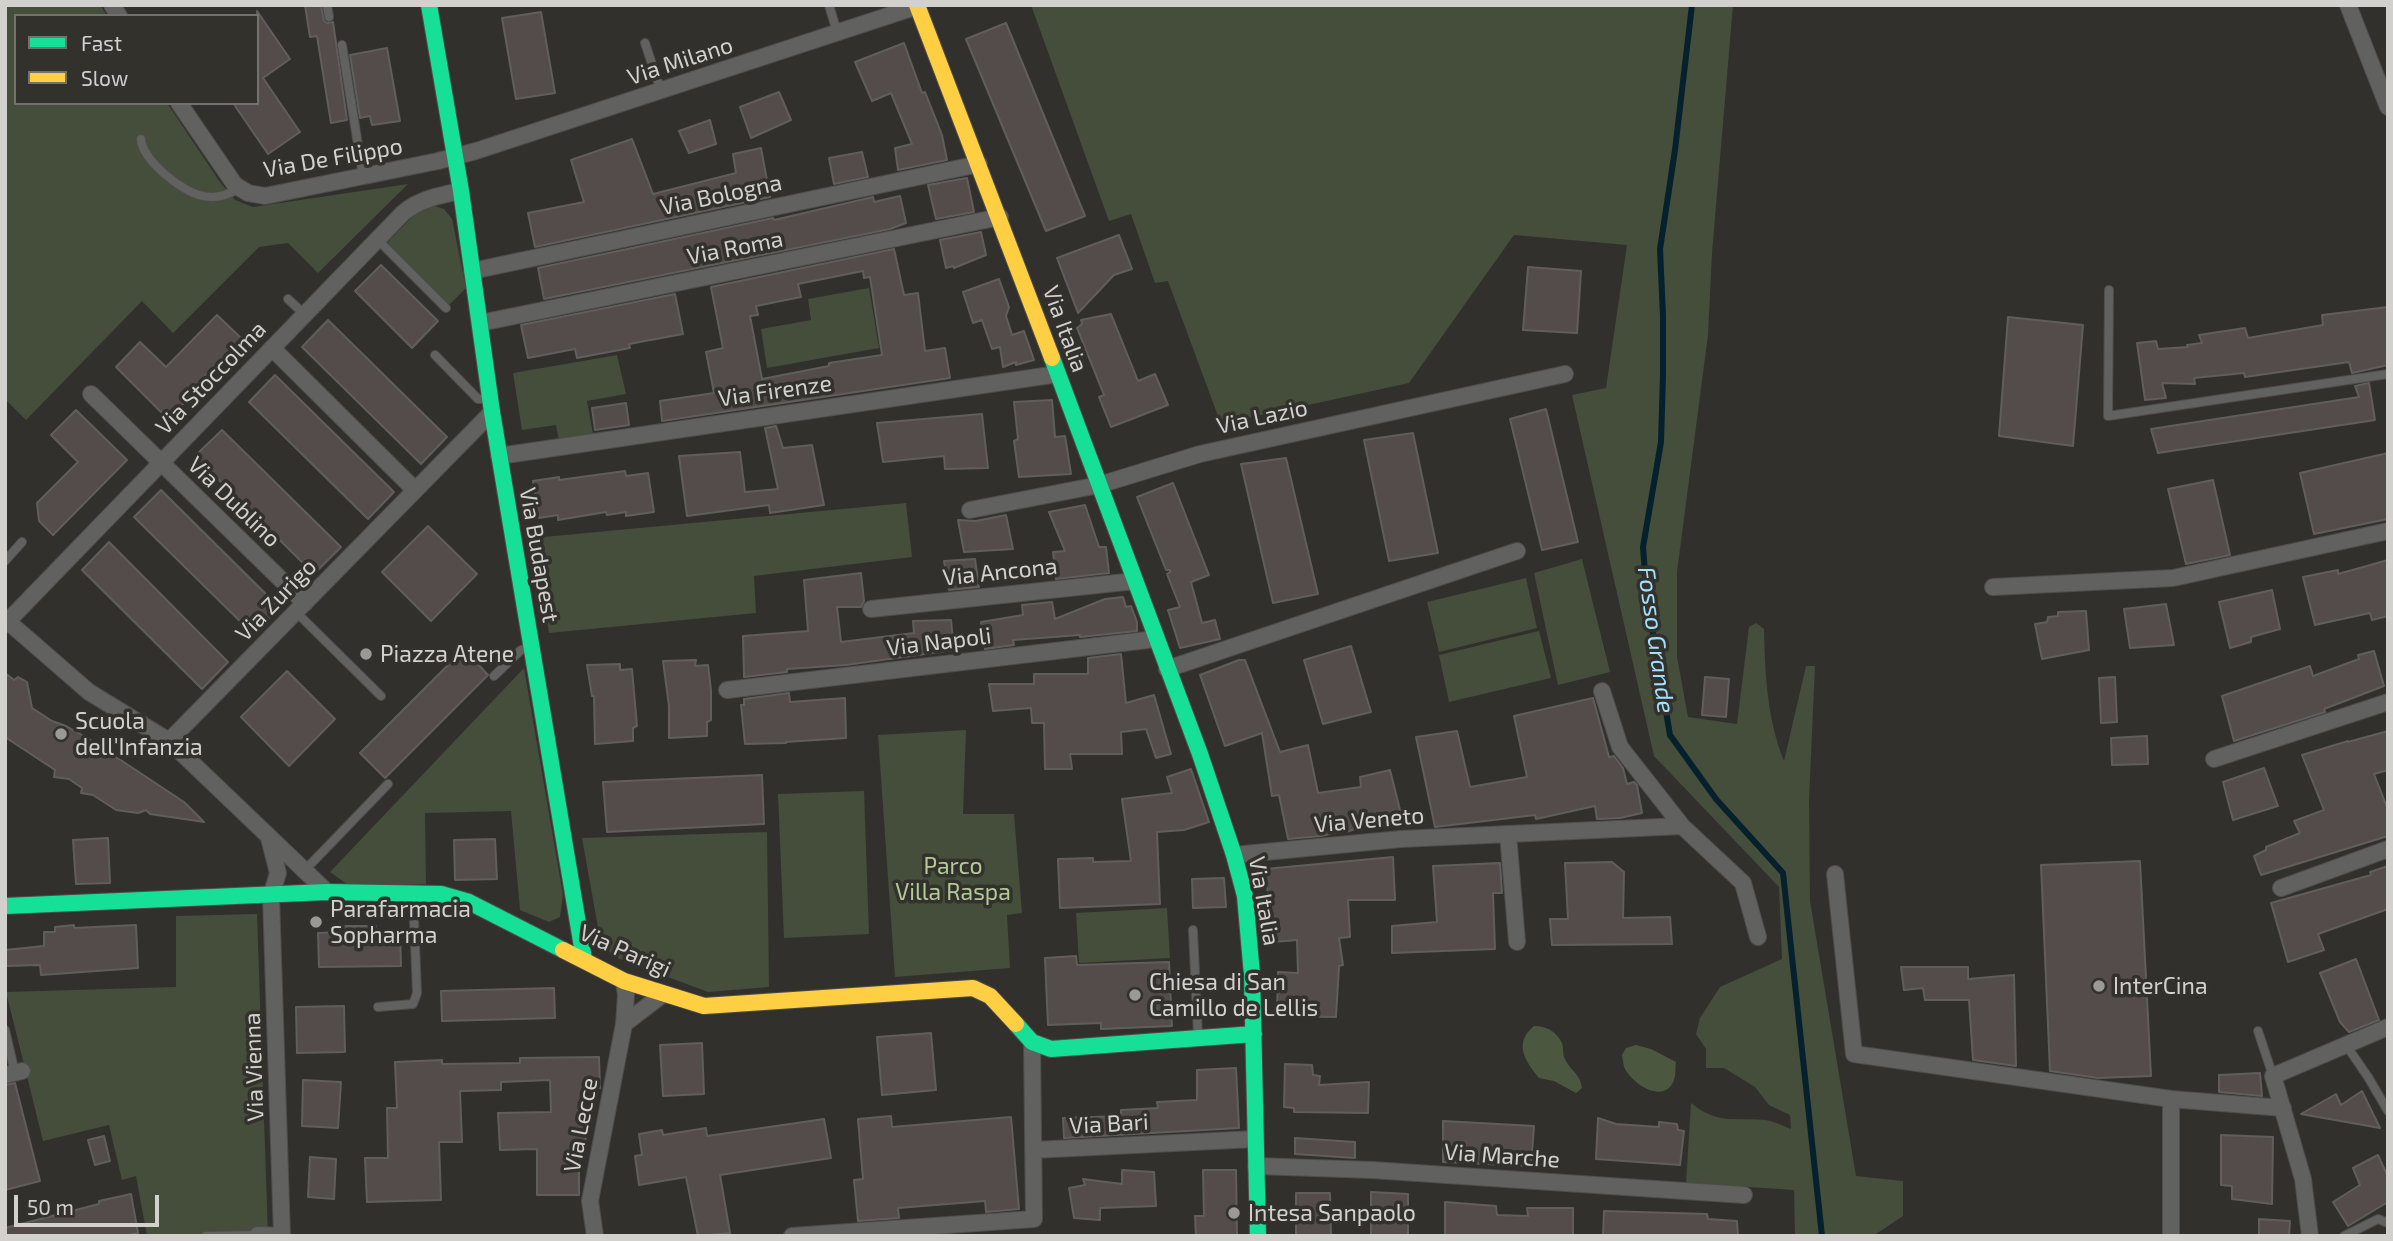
<!DOCTYPE html>
<html>
<head>
<meta charset="utf-8">
<style>
	body { margin:0 }
	#map { position:relative; width:2393px; height:1241px; overflow:hidden; background:#32302d; font-family:"Exo 2",sans-serif }
	canvas { display:block }
	.frame { position:absolute; inset:0; border:7px solid #d3d1ce; pointer-events:none }
	.legend { position:absolute; left:14px; top:14px; width:245px; height:91px; box-sizing:border-box; background:#33312c; border:2px solid #73716d; margin:0; padding:9px 12px; list-style:none; font-size:21px; color:#d3d1ce }
	.legend li { display:flex; align-items:center; gap:14px; height:35px }
	.legend b { width:35px; border:2px solid #73716d }
	.scale { position:absolute; left:14px; top:1195px; width:145px; height:32px; box-sizing:border-box; border:4px solid #d3d1ce; border-top:0; padding-left:9px; font-size:21px; line-height:24px; white-space:nowrap; color:#d3d1ce; -webkit-text-stroke:5px #33312c; paint-order:stroke }
</style>
</head>
<body>
<div id="map">
<canvas width="2393" height="1241"></canvas>
<div class="frame"></div>
<ul class="legend">
<li><b style="height:9px;background:#16e098"></b>Fast</li>
<li><b style="height:9px;background:#ffcf43"></b>Slow</li>
</ul>
<div class="scale">50 m</div>
</div>
<script>
const context = document.querySelector('canvas').getContext('2d');
context.lineJoin = 'round';
function fillPath(path, color) { context.fillStyle = color; context.fill(path, 'evenodd'); }
function trace(path, color, width, dash) { context.strokeStyle = color; context.lineWidth = width; context.lineCap = dash ? 'butt' : 'round'; context.setLineDash(dash || []); context.stroke(path); }
function write(font, color, halo, rows, align = 'center') {
  context.font = font + ' "Exo 2",sans-serif'; context.lineWidth = 7; context.setLineDash([]); context.textBaseline = 'middle'; context.strokeStyle = halo; context.fillStyle = color; for (const [text, x, y, turn = 0] of rows) {
    context.save(); context.translate(x, y); context.rotate((+turn || 0) * Math.PI / 180); context.textAlign = isNaN(turn) ? turn : align; if (halo) context.strokeText(text, 0, 0); context.fillText(text, 0, 0); context.restore();
  }
}
const green = new Path2D(`
	M5 5H100L107 16H16V103H167L220 182 235 200 253 207 408 184 318 273 288 243 259 247 173 333 142 301 26 420 5 399Z
	M1031 5H1733L1712 253 1708 335 1677 572V657L1688 717 1737 724 1749 627 1756 623 1764 629C1765 673 1767 719 1784 761L1806 666H1815L1809 800 1810 901 1856 1176 1903 1181V1216L1873 1236H1795L1794 1190 1686 1183 1691 1103C1718 1125 1734 1117 1765 1120 1774 1121 1783 1126 1791 1129L1790 1115 1769 1105 1755 1087 1724 1068H1706V1049L1696 1034 1700 1018 1720 987 1782 959 1779 887 1654 756 1572 395 1606 388 1627 245 1514 235 1409 383 1221 424 1168 281 1155 283 1131 214 1109 221Z
	M431 205 444 209 452 219 466 288 446 308 384 246 416 213Z
	M869 288 879 348 767 368 761 329 811 320 808 299Z
	M617 355 626 394 587 401 593 434 559 440 556 425 522 430 513 373Z
	M906 503 912 557 754 576 756 613 549 633 533 538Z
	M1582 559 1610 672 1558 685 1534 573Z
	M1526 578 1537 628 1439 652 1427 602Z
	M1539 631 1551 678 1449 702 1439 655Z
	M524 668 563 895 560 917 549 922 520 910 511 811 425 813 426 884 351 887 330 872Z
	M966 730 963 814H1014L1022 913 1007 915 1010 968 895 977 878 735Z
	M864 791 869 934 784 938 778 794Z
	M767 832 769 987 708 992 612 956 599 933 582 838Z
	M1167 908 1170 958 1079 963 1076 913Z
	M257 914 268 1236H188V1234L147 1236 136 1176 122 1180 109 1125 43 1141 6 992 176 987V916Z`);
const forest = new Path2D(`
	M1534 1026C1546 1026 1556 1031 1562 1043 1564 1048 1562 1054 1565 1059 1571 1072 1580 1073 1582 1088L1576 1093 1554 1081 1539 1078C1525 1061 1513 1043 1534 1026Z
	M1636 1045 1651 1049 1676 1062C1675 1068 1676 1075 1674 1080 1664 1106 1631 1083 1624 1067 1624 1066 1622 1056 1622 1055L1626 1048Z`);
const stream = new Path2D(`
	M1692 5 1675 150 1660 249 1663 316V375L1661 442 1643 547 1647 599 1670 735 1716 799 1783 873 1822 1236`);
const building = new Path2D(`
	M305 5H321L324 21 327 23 333 22 347 120 331 123 317 36 310 37Z
	M257 11 290 59 263 78 300 132 268 154 233 103H257Z
	M541 12 555 93 516 99 502 18Z
	M1006 23 1085 216 1046 231 966 39Z
	M904 43 922 93 925 92 942 135 947 160 898 170 895 148 912 144 891 93 872 101 855 62Z
	M387 48 400 121 372 125 370 116 360 118 350 55Z
	M779 92 791 120 751 138 740 107Z
	M710 120 716 144 689 153 679 131Z
	M632 139 653 194 736 173 733 154 761 148 770 197 535 247 528 213 584 202 571 160Z
	M862 152 868 177 834 184 829 158Z
	M967 178 974 212 936 219 928 185Z
	M900 196 906 223 890 229 544 299 538 268 773 218 774 220 873 197 874 202Z
	M981 232 986 255 954 268 953 266 946 268 940 240Z
	M1119 235 1132 269 1114 275 1078 313 1057 258Z
	M894 249 904 295 918 293 925 351 945 348 950 378 662 421 660 401 714 393 706 352 723 348 711 287ZM863 271 864 278 870 277 882 355 829 363V366L762 379 750 316 758 315 756 306 801 297 798 284Z
	M381 265 438 321 412 348 355 291Z
	M1528 267 1581 271 1577 333 1523 330Z
	M999 279 1009 307 1006 316 1012 335 1024 331 1034 360 1016 365V362L1003 367 1000 347 992 349 982 320 973 323 963 292Z
	M675 294 683 334 629 344 630 348 577 358 575 349 528 358 521 325Z
	M2388 307V365L2352 373 2349 362 2245 377 2244 373 2194 378 2195 384 2162 383 2166 398 2145 400 2137 343 2156 341 2158 349 2188 347 2187 345 2202 343 2199 335 2245 328 2248 338 2323 325 2322 315Z
	M1111 314 1138 381 1155 374 1168 405 1111 427 1099 397 1104 395 1077 328 1082 324 1081 320Z
	M217 315 242 339 190 391 193 394 168 419 116 367 140 342 166 367Z
	M2008 317 2083 325 2073 446 1999 436Z
	M328 320 447 437 421 464 302 347Z
	M275 375 394 492 368 519 249 402Z
	M2369 383 2375 420 2158 453 2151 429 2359 397 2355 386Z
	M1052 400 1055 437 1065 436 1071 474 1019 477 1014 441 1018 439 1014 402Z
	M626 403 629 425 595 430 592 408Z
	M1546 409 1578 542 1542 550 1510 419Z
	M76 410 127 460 53 535 39 521 37 503 78 462 51 435Z
	M982 414 988 468 945 469 944 456 883 462 877 423Z
	M776 426 783 448 812 445 824 505 770 513 769 505 687 516 679 456 740 452 745 492 778 489 765 428Z
	M222 430 341 547 314 574 195 456Z
	M1413 433 1438 553 1389 561 1364 440Z
	M2388 453V519L2314 534 2300 473Z
	M1286 458 1318 594 1273 603 1241 464Z
	M625 471 626 476 648 473 654 512 626 516V512L607 515 606 512 558 520V515L539 518 533 481 559 477V480Z
	M2213 480 2230 555 2186 564 2168 489Z
	M1173 483 1209 575 1191 582 1202 623 1215 620 1220 639 1180 648 1168 610 1180 607 1167 574 1170 572V570H1166L1137 497Z
	M161 490 280 608 253 634 134 517Z
	M1085 505 1099 547H1106L1109 573 1056 579 1053 552 1065 551 1049 512Z
	M1006 515 1013 549 964 552 958 520 976 521Z
	M428 526 477 574 431 621 382 572Z
	M109 542 228 662 202 689 82 570Z
	M975 559 979 587 949 590 944 561Z
	M2388 560V616L2372 620 2370 613 2315 625 2303 577 2338 570V574Z
	M861 573 864 601 861 607H837L841 642 914 633 913 621 951 620 954 650 846 665 787 669V672L744 677 743 636 808 631 804 580Z
	M2272 590 2280 629 2251 637V642L2230 648 2219 602Z
	M1123 597 1126 607 1131 606 1137 622V631L1080 637V635L1013 640 1014 645 985 649 981 622 1023 615 1022 605 1052 602 1055 619 1105 599Z
	M2166 604 2174 645 2130 648 2124 609Z
	M2086 611 2089 650 2042 659 2035 624 2047 622 2048 617 2058 616V612Z
	M1351 646 1371 712 1323 724 1304 660Z
	M464 649 488 675 385 778 360 753Z
	M2374 651 2384 686 2324 709 2325 712 2234 741 2222 696 2310 666 2313 676 2359 659 2358 655Z
	M1121 654 1126 703 1154 695 1171 754 1156 758 1146 729 1121 732 1122 754H1070L1072 769H1045L1044 723H1032L1031 708 993 711 989 684H1034V674H1088V658Z
	M696 660 695 666 708 665 711 690V720L707 722V736L669 738V706L663 661Z
	M1239 660H1245L1280 752 1308 745 1318 793 1361 787 1360 777 1390 770 1401 814 1346 832V830L1321 836 1288 839 1279 795 1272 796 1262 733 1225 746 1200 675Z
	M620 664V670L632 669 637 726 633 728V741L595 744 594 696H592L587 665Z
	M287 671 335 719 289 766 241 717Z
	M5 673 14 680 18 677 27 682 32 708 52 721 66 726 89 739 184 802 204 822 150 814 146 810 138 813 116 810 93 795 81 793 82 788 69 779 54 777 55 770 5 737Z
	M1705 677 1729 679 1726 717 1702 715Z
	M2115 677 2117 722 2101 723 2099 678Z
	M789 693 790 702 845 698 846 738 786 742V743L745 744 741 705H744V699Z
	M1593 698 1609 757 1614 756 1623 768 1627 784 1634 782 1637 785 1642 813 1620 818 1597 819 1595 806 1536 819 1535 815 1435 827 1416 737 1457 731 1470 787 1527 777 1514 716Z
	M2388 731V770L2374 774 2388 810V836L2261 875 2254 856 2266 850V847L2300 833 2294 821 2324 810 2302 755 2348 741V742Z
	M2147 736 2148 764 2112 765 2111 738Z
	M2264 768 2278 806 2233 820 2223 782Z
	M1191 769 1209 822 1184 830 1157 832 1160 904 1060 908 1058 859 1093 858V862L1131 861 1122 799 1172 793 1167 777Z
	M762 775 764 824 607 832 603 782Z
	M108 838 110 883 76 884 73 840Z
	M495 839 497 879 455 880 454 840Z
	M1393 857 1395 900H1348L1350 937 1339 938 1343 965 1339 966 1336 1017 1277 1016 1278 972 1298 973 1297 940 1273 942 1271 903H1269L1265 869Z
	M2140 861 2151 1076 2098 1078 2050 1071 2041 865Z
	M1612 862 1624 872 1623 918 1670 917 1672 944 1552 945 1550 919H1568L1565 863Z
	M1500 863 1502 893H1493L1495 949 1392 953V926L1437 922 1433 866Z
	M2388 866V909L2318 934 2324 950 2288 962 2271 903 2371 875 2370 872Z
	M1224 878 1226 907 1193 908 1192 879Z
	M74 925V928L136 925 138 968 41 975 40 965 5 966V950L44 946V932H55V927Z
	M338 926H376V931H400L401 966 319 967 318 933 339 932Z
	M1076 956 1077 965 1169 962 1172 1026 1101 1029V1023L1048 1025 1045 958Z
	M2356 959 2379 1020 2349 1032 2340 1022 2320 973Z
	M1901 967H1968V979L2014 975 2016 1066 1973 1060 1969 1000H1925L1923 988 1904 990Z
	M554 988 555 1018 442 1021 441 991Z
	M344 1006 345 1052 297 1053 296 1007Z
	M931 1033 936 1090 882 1095 877 1037Z
	M702 1043 704 1094 663 1096 660 1045Z
	M599 1057 600 1088H584L586 1151H579V1195H537V1149L500 1150 498 1113 551 1112 550 1080 501 1082V1090L460 1091 462 1142H439L441 1200 367 1202 365 1158H388L387 1108H397L395 1062 442 1060V1064L520 1063V1058Z
	M1285 1064 1312 1065 1313 1075 1320 1076 1319 1085 1369 1082 1368 1113 1294 1112V1108L1284 1107Z
	M1236 1068 1239 1128 1064 1138 1063 1118 1121 1116V1110L1158 1108 1157 1102 1197 1100V1070Z
	M2260 1073 2262 1096 2219 1092V1075Z
	M303 1080 341 1082 338 1128 302 1126Z
	M15 1083 40 1181 5 1190V1085Z
	M2362 1091 2380 1128 2301 1114 2336 1094 2341 1105Z
	M891 1116 892 1127 1011 1117 1019 1209 986 1212 985 1201 898 1208 899 1218 858 1221 854 1180 863 1179 858 1119Z
	M1598 1118 1616 1124 1659 1127V1122L1677 1124 1678 1130 1684 1131 1680 1165 1596 1159Z
	M824 1119 831 1158 720 1175 730 1233 698 1236 686 1177 639 1185 635 1156 642 1155 639 1134 662 1130 663 1135 706 1128 707 1136Z
	M1443 1121 1534 1126 1531 1166 1443 1162Z
	M2221 1135 2273 1137 2272 1204 2232 1199V1186L2221 1185Z
	M104 1136 110 1161 95 1165 88 1140Z
	M1295 1138 1355 1142V1158L1295 1154Z
	M2378 1155 2388 1177V1202L2348 1226 2333 1202 2360 1185 2353 1168Z
	M310 1157 336 1159 334 1199 308 1197Z
	M1122 1170 1154 1172 1156 1206 1100 1208V1220L1074 1218 1069 1188 1085 1185 1083 1179 1122 1184Z
	M1203 1170H1236L1237 1236H1196L1195 1216H1204Z
	M1371 1192 1408 1194V1236H1371Z
	M1296 1193H1330L1331 1236H1296Z
	M131 1194 138 1233 124 1236H5V1228L99 1204V1201Z
	M1445 1202 1496 1206 1497 1215 1528 1216 1527 1208H1573V1236H1445Z
	M1604 1211 1707 1214 1708 1219 1737 1221 1738 1236H1603Z
	M2259 1219 2290 1221 2289 1236H2259Z`);
const lane = new Path2D(`
	M327 5 329 17
	M829 5 837 32
	M645 43 661 91
	M342 45 363 176
	M141 139C142 160 183 193 203 196 217 199 227 195 240 188
	M377 239 446 308
	M2109 290 2108 416 2388 374
	M288 299 304 314
	M435 355 478 399H487
	M5 561 22 542
	M296 612 381 696
	M494 676 521 650 531 647
	M305 870 388 784
	M1193 930 1198 1036
	M378 1007 413 1004 417 993 413 894
	M5 1030 15 1073
	M2258 1031 2273 1076
	M2346 1045 2368 1077 2388 1111
	M206 1236 258 1235
	M2344 1236 2378 1219 2388 1223`);
const street = new Path2D(`
	M112 5 119 16
	M2348 5 2388 107
	M179 103 235 185 248 193 265 196 438 161 476 151 918 6
	M472 271 979 164
	M480 323 1000 217
	M272 348 415 490
	M91 394 305 603
	M499 456 1058 374
	M970 510 1099 485 1200 454 1565 374
	M1993 587 2173 578 2388 531
	M871 609 1135 581
	M5 619 89 692 169 741 327 892
	M8 621 403 213C419 199 441 195 461 191
	M1167 669 1517 551
	M727 690 1156 639
	M1602 691 1620 747 1682 826 1743 883 1758 937
	M169 741 492 412
	M2214 759 2388 702
	M1508 834 1517 942
	M1234 855 1401 839 1682 826
	M1835 874 1854 1054 2171 1099 2283 1108
	M2281 888 2388 849
	M624 1024 626 995 624 981
	M5 1075 22 1071
	M1033 1150 1255 1139
	M1256 1166 1372 1170 1744 1195
	M258 1235 282 1236 271 896 278 873 269 838
	M595 1236 590 1201 624 1024 662 995
	M792 1236 1034 1219 1032 1042
	M2171 1236V1099
	M2310 1236 2303 1179 2273 1076 2388 1027`);
const fast = new Path2D(`
	M429 5 461 191 492 412 584 959
	M1052 358 1200 754 1234 855 1245 896 1252 975 1258 1236
	M5 906 327 892 441 894 469 902 563 950
	M1016 1024 1032 1042 1051 1049 1254 1034`);
const slow = new Path2D(`
	M917 5 1052 358
	M563 950 624 981 704 1006 973 988 990 996 1016 1024`);
const markers = [
	[366,654,7,"#9b9996"],
	[61,734,7,"#9b9996"],
	[316,922,7,"#9b9996"],
	[2099,986,7,"#9b9996"],
	[1135,995,7,"#9b9996"],
	[1234,1213,7,"#9b9996"]
];
const streetNames = [
	["Via Milano",680,61,-18],
	["Via De Filippo",333,158,-10],
	["Via Bologna",721,195,-12],
	["Via Roma",735,248,-11],
	["Via Italia",1065,329,70],
	["Via Stoccolma",211,378,-46],
	["Via Firenze",775,391,-8],
	["Via Lazio",1262,417,-12],
	["Via Dublino",234,502,44],
	["Via Budapest",539,555,80],
	["Via Ancona",1000,572,-6],
	["Via Zurigo",276,600,-46],
	["Via Napoli",939,642,-7],
	["Via Veneto",1369,820,-5],
	["Via Italia",1264,901,80],
	["Via Parigi",625,951,24],
	["Via Vienna",254,1067,-92],
	["Via Bari",1109,1124,-3],
	["Via Lecce",581,1125,-79],
	["Via Marche",1502,1156,4]
];
const poiNames = [
	["Piazza Atene",380,654],
	["Scuola",75,721],
	["dell'Infanzia",75,747],
	["Parafarmacia",330,909],
	["Sopharma",330,935],
	["Chiesa di San",1149,982],
	["Camillo de Lellis",1149,1008],
	["InterCina",2113,986],
	["Intesa Sanpaolo",1248,1213]
];
const parkNames = [
	["Parco",953,866],
	["Villa Raspa",953,892]
];
const waterNames = [
	["Fosso Grande",1656,640,82]
];
fillPath(green, '#454d3b');
fillPath(forest, '#4c573f');
trace(stream, '#04212d', 6);
fillPath(building, '#534c4a');
trace(building, '#605e5c', 2);
trace(lane, '#4e4d4b', 10);
trace(street, '#4e4d4b', 18);
trace(fast, '#4e4d4b', 18);
trace(slow, '#4e4d4b', 18);
trace(lane, '#616160', 8);
trace(street, '#616160', 16);
trace(fast, '#16e098', 16);
trace(slow, '#ffcf43', 16);
for (const [x, y, r, color] of markers) { const dot = new Path2D(); dot.arc(x, y, r, 0, 2 * Math.PI); context.fillStyle = color; context.fill(dot); trace(dot, '#33312c', 2.5); }
write('23px', '#d3d1ce', '#33312c', streetNames);
write('23px', '#d3d1ce', '#33312c', poiNames, 'left');
write('23px', '#b1ca96', '#33312c', parkNames);
write('italic 24px', '#a1e0fe', '#33312c', waterNames);
</script>
</body>
</html>
